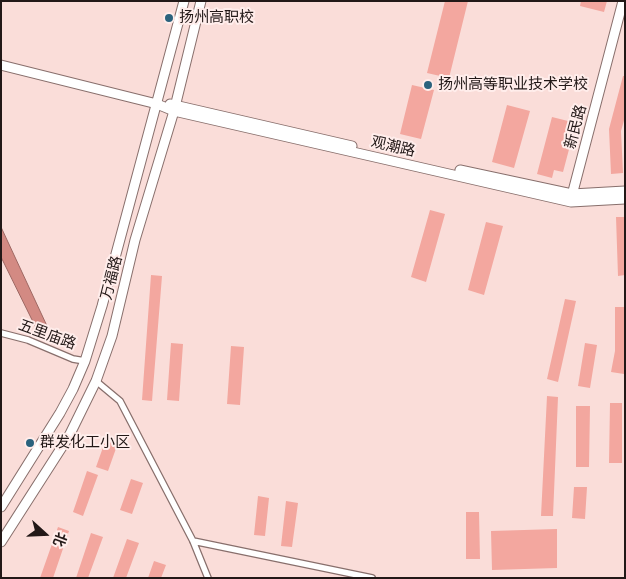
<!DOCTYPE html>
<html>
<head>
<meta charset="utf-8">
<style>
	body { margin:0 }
	#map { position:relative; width:626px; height:579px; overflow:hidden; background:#faddd9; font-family:"Fira Sans","Noto Sans SC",sans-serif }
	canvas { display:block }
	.frame { position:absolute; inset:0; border:2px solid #221817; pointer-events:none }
	.north { position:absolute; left:20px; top:509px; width:50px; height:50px; -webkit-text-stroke:4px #ffedeb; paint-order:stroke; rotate:110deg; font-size:14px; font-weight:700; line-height:20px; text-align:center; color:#221817 }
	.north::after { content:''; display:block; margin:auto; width:18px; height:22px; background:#221817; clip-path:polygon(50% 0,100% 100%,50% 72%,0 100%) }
</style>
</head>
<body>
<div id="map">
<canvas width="626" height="579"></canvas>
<div class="frame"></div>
<div class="north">北</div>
</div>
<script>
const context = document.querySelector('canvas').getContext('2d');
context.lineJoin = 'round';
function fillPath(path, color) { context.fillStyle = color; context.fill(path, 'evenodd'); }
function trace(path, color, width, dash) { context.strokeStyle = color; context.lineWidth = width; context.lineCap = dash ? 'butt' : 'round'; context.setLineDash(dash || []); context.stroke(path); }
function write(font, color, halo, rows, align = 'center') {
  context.font = font + ' "Fira Sans","Noto Sans SC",sans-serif'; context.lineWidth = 4; context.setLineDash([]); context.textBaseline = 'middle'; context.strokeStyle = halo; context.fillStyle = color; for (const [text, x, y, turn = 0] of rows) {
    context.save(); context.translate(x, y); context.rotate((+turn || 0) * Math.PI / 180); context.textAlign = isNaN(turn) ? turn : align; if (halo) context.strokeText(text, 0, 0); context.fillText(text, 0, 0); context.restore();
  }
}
const water = new Path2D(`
	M1 227 47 326 39 334 1 257Z`);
const building = new Path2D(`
	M445 1H468L449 78 427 73Z
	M581 1H607L604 12 580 6Z
	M623 76H625V117L621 131 623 173 611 174 609 129Z
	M412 85 434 90 421 139 400 134Z
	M507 105 530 111 514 168 492 162Z
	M552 117 576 123 563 172 554 170 552 178 537 174Z
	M430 210 445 214 426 282 411 277Z
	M616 217H625V275L618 276Z
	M486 222 503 226 484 295 468 290Z
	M151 275 162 276 152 401 142 400Z
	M565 299 576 301 558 382 547 379Z
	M615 307H625L624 374 611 372 615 351Z
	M171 343 183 344 179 401 167 400Z
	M585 343 597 345 590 388 578 386Z
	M231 346 244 347 240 405 227 404Z
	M547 396 558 397 553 516H541Z
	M610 403H622V463H609Z
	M576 406H590L589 467H576Z
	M107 436 119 440 108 471 96 467Z
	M87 471 98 475 83 516 73 512Z
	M131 479 143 483 132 514 120 510Z
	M574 487H587L585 519 572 518Z
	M258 496 269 498 265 536 254 535Z
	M286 501 298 503 292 547 281 546Z
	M466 512H479L480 559H466Z
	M58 527 69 531 53 578H40Z
	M557 529V568L492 570 491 531Z
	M91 533 103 537 88 578H76Z
	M127 539 139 543 126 578H113Z
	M154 561 166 565 161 578H148Z`);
const street = new Path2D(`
	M1 333 28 340 73 359 85 361
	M96 381 120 401 193 541 208 578
	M193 541 372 578`);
const secondary = new Path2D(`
	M1 65 157 104 174 111 571 202 625 199
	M170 104 352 146
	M460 170 572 194 625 191
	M571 199 623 1`);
const primary = new Path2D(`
	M1 507 60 413 73 389 85 361 102 306 184 1
	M1 542 69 436 96 381 112 336 135 240 174 111 201 1`);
const markers = [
	[169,18,5,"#2b627d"],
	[428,85,5,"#2b627d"],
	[30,443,5,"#2b627d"]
];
const poiNames = [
	["扬州高职校",179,18],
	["扬州高等职业技术学校",438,85],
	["群发化工小区",40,443]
];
const streetNames = [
	["新民路",576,127,-75],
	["观潮路",393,147,13],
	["万福路",112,278,-76],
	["五里庙路",47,335,20]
];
fillPath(water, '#d38a83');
trace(water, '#9e6863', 1);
fillPath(building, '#f3a79f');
trace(street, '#886f6c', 8);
trace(secondary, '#886f6c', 11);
trace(primary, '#886f6c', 11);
trace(street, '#fff', 5.5);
trace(secondary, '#fff', 9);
trace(primary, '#fff', 9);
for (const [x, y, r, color] of markers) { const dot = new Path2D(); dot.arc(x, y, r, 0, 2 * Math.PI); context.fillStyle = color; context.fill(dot); trace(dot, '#ffedeb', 2); }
write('15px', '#221817', '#ffedeb', poiNames, 'left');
write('15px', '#221817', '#ffedeb', streetNames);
</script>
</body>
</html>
